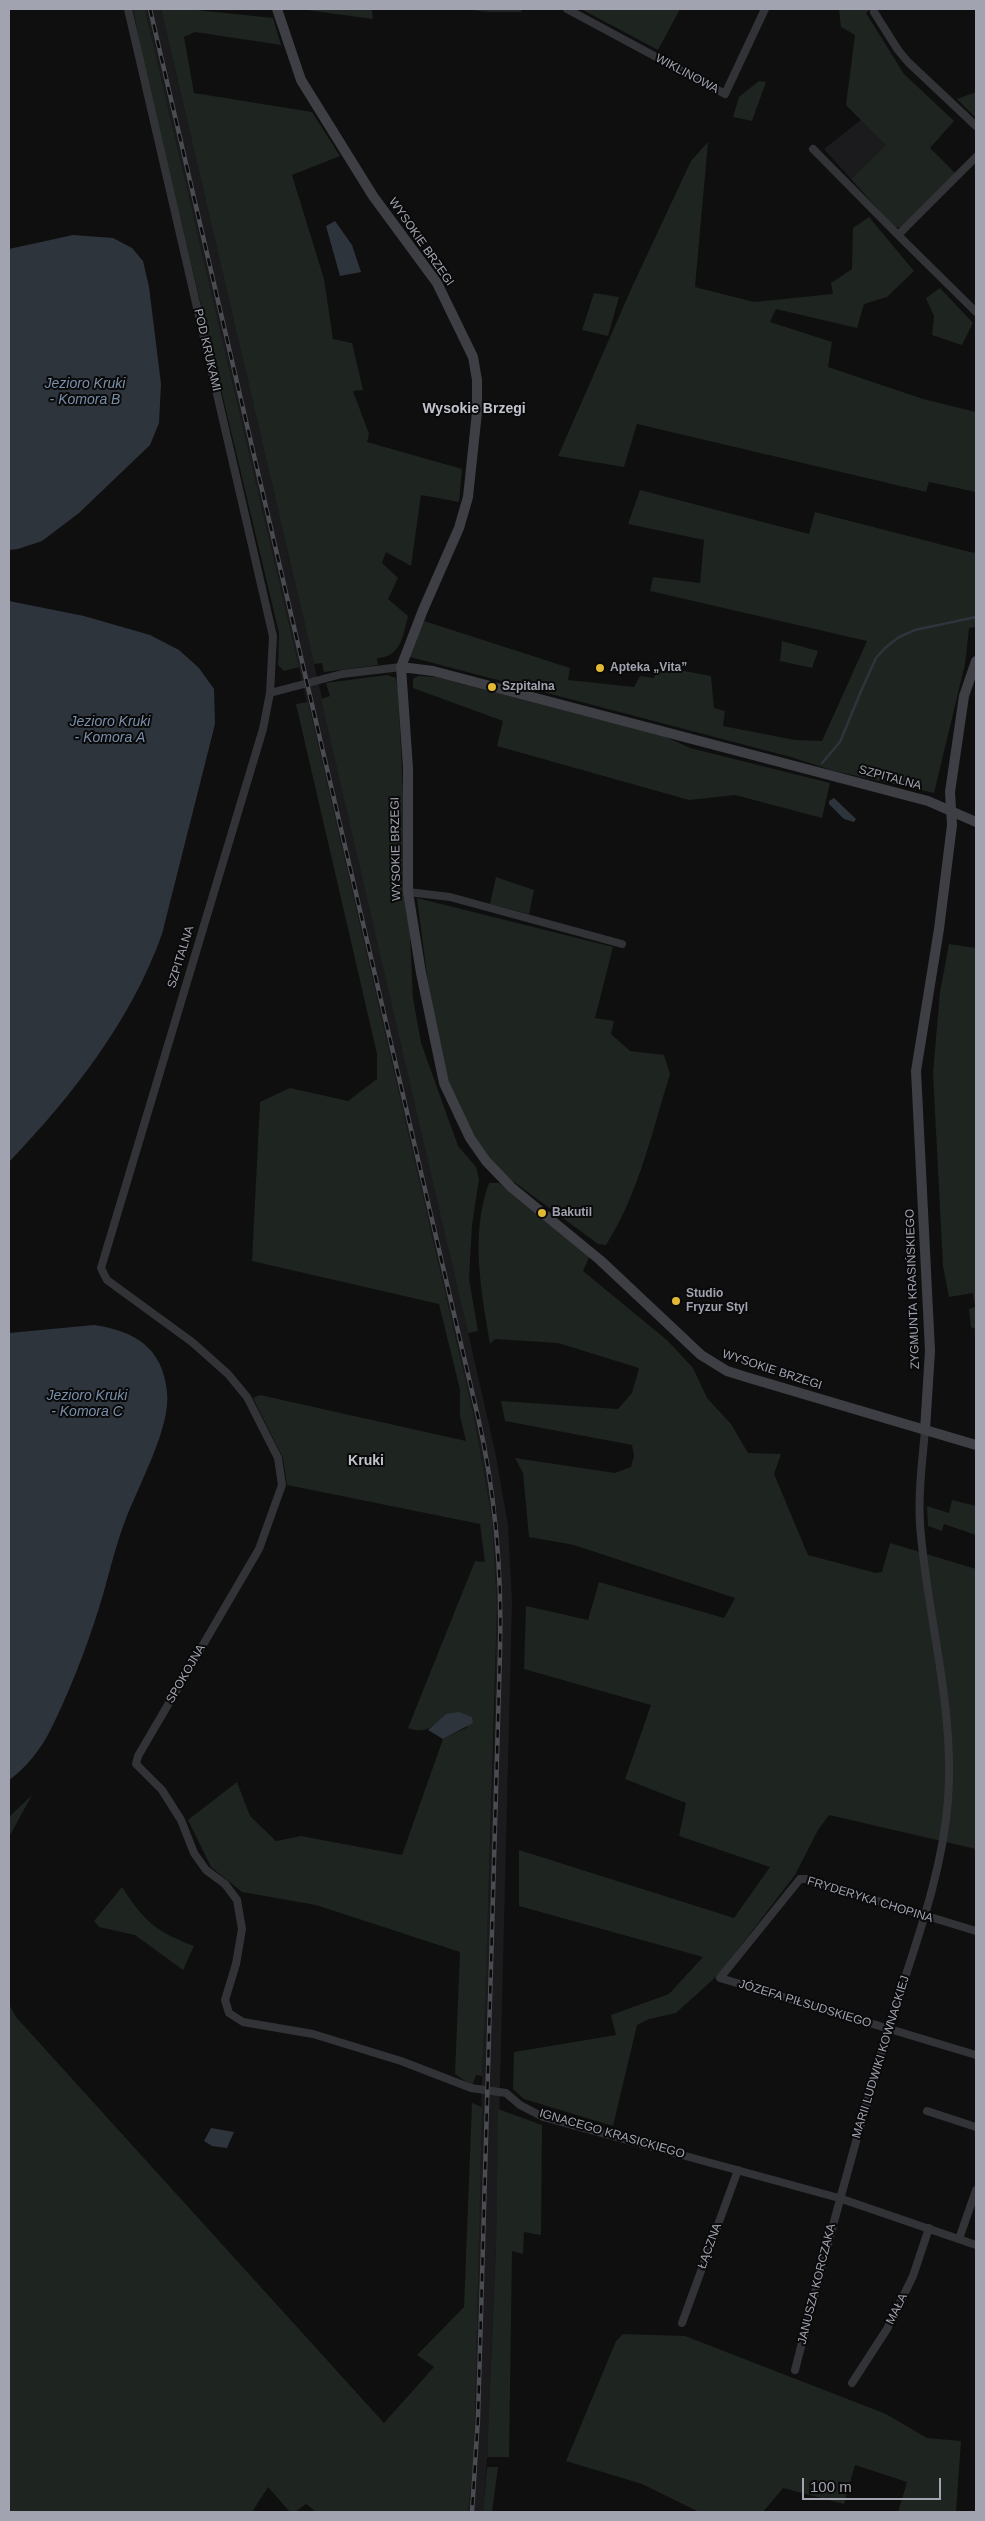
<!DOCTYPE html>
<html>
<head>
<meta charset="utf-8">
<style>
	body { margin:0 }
	#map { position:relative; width:985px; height:2521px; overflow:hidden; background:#0f0f10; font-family:Arial,sans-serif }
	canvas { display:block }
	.frame { position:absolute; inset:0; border:10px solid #a1a4b0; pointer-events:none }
	.scale { position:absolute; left:802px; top:2478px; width:139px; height:22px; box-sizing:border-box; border:2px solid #a1a4b0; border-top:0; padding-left:6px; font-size:15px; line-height:18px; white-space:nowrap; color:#a1a4b0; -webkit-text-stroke:4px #0a0a0b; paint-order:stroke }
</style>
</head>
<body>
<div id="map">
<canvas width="985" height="2521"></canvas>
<div class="frame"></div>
<div class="scale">100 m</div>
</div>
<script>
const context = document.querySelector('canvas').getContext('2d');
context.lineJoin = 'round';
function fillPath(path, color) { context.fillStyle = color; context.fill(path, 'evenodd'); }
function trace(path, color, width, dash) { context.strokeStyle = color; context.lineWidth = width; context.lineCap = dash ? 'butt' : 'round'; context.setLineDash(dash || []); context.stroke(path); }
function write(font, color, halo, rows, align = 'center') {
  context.font = font + ' Arial,sans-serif'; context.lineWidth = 4; context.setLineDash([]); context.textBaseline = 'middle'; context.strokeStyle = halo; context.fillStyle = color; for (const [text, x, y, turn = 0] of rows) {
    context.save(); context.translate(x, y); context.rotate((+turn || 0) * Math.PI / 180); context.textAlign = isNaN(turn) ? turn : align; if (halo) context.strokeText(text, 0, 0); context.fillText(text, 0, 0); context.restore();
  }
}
const built = new Path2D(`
	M145 9H161L390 989 495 1451 508 1525 512 1601 496 2245 487 2457 483 2512H468L474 2461 482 2076 494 1739 497 1606 492 1518 474 1417Z
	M862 119 886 145 851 179 824 149Z`);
const green = new Path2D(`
	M133 9H145L299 667 284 671 278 665 279 633 143 61Z
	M161 9H187L273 18 281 45 195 32 184 37 194 93 312 112 340 156 292 175 324 279 333 339 352 343 363 390 353 391 369 434 367 442 462 469 459 502 421 495 411 566 386 552 382 563 398 578 388 599 408 616C403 636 401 657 377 658L378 665 324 672 322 663 314 664Z
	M299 9H372L373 19Z
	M462 9H523L521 12H488Z
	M581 9H680L658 50Z
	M839 9H870L866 13 904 74 954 121 930 148 955 173 901 227 895 228 851 179 886 145 846 105 855 35 841 27Z
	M759 81 766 82 752 121 733 117 739 97Z
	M976 92V118L957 99Z
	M708 142 695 287 754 302 833 294 831 283 852 269 853 228 869 217 914 271 887 297 864 304 857 328 776 309 770 322 832 342 828 367 923 399 976 412V492L929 482 926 492 637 424 624 467 558 456 632 287 691 161Z
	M940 288 973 323 962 345 932 335 934 316 926 298Z
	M594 293 619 297 608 336 582 330Z
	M640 490 809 534 815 512 974 553 976 551V627L969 628 965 664 934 793 834 771 791 757 410 657 424 621 570 668 568 680 634 687 640 676 654 678 658 666 711 676 714 708 725 711 723 726 795 740 822 741 867 641 650 591 653 577 700 583 704 540 628 524Z
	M782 641 818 651 812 668 780 661Z
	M387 675 396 678 398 690 413 998 421 1043 458 1146 476 1167 479 1179 472 1225 469 1279 478 1331 468 1333 321 699 330 696 326 683Z
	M418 676 436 677 666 737 690 748 830 783 822 818 735 795 689 800 497 746 503 721 413 688V679Z
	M308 702 474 1417 492 1518 497 1606 485 2010 482 2076 476 2075 472 2086 455 2074 460 1952 316 1905 242 1892 211 1867 188 1820 237 1782 250 1816 276 1841 301 1836 402 1855 443 1739 468 1727 446 1714C433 1726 425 1735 408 1728L475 1561 485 1562 480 1524 287 1485 283 1458 253 1398 260 1395 466 1441 460 1416V1390L439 1304 252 1261 260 1102 290 1088 348 1101 377 1079V1054L296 704Z
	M496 877 534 890 529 914 490 904Z
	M417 898 613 947 595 1018 614 1021 611 1034 630 1051 664 1055 670 1074C652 1132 639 1193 606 1245L598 1244 479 1156 440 1076Z
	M949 944 976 948V1329L971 1327 969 1309 975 1307 973 1293 949 1297 943 1266 933 1073 940 992Z
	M489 1183H499L590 1255 583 1271 668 1341 693 1368 707 1398 731 1424 748 1453 781 1454 774 1474 808 1555 876 1573 882 1572 890 1543 976 1569V1849L829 1815 818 1830 795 1875 719 1974 676 2013 649 2019 637 2025 613 2126 524 2099 513 2089 514 2052 616 2035 611 2015 669 1994 703 1957 519 1906V1850L734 1918 770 1867 679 1836 686 1803 625 1779 651 1705 524 1669 526 1606 588 1620 599 1582 724 1618 735 1598 574 1545 529 1537 523 1473 515 1458 615 1473 631 1467 634 1456 632 1445 505 1421 501 1401 618 1409 632 1393 639 1368 558 1343 495 1339 490 1344C481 1291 470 1235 489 1183Z
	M952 1500 976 1506V1535L944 1524 942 1531 928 1526 927 1506 949 1513Z
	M32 1795 9 1837V1817Z
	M122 1887C145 1922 155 1931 194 1946L183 1970 135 1935 99 1927 94 1921Z
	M9 2004 16 2017 384 2423 434 2367 417 2355 464 2307 472 2103 482 2107 474 2461 468 2512H316L306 2504 295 2512H290L268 2487 252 2512H9Z
	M498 2109 542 2125 541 2235 524 2232 523 2254 512 2251 509 2457H487L496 2245Z
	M623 2334 685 2336 886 2414 927 2438 961 2441 956 2512H898L907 2482 855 2465 844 2504 783 2488 763 2512H699L642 2484 566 2461 616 2341Z
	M487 2467H498L492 2512H483Z`);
const water = new Path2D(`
	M335 221 352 245 361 272 340 276 326 226Z
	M73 235 113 238 132 248 143 261 149 287 161 384 159 423 150 445 79 513 42 541 18 549 9 550V249Z
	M9 601 84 616 150 635 179 650 199 668 214 689 215 724 162 934C131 1021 72 1096 9 1162Z
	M834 798 856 819 854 822 844 819 829 804V801Z
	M94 1325C135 1331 163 1348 167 1392 171 1428 138 1486 125 1521 114 1550 108 1579 99 1608 86 1649 69 1693 50 1731 41 1749 25 1769 9 1780V1333Z
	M459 1712 472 1717 473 1723 443 1739 428 1730 446 1714Z
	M211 2128 234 2132 227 2148 212 2146 204 2141Z`);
const stream = new Path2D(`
	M822 763 840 742 861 691 876 658 885 648 899 637 915 630 976 617`);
const street = new Path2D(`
	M128 9 273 636 270 693 263 729 101 1268 107 1280 192 1342 228 1374 247 1397 278 1458 282 1485 259 1549 138 1756 136 1764 162 1790 181 1820 194 1853 206 1870 225 1884 237 1900 242 1929 236 1964 225 2000 229 2013 243 2022 313 2034 401 2061 471 2088 506 2093 520 2105 543 2117 839 2198 976 2245
	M567 9 725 94 765 9
	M874 12 898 50 908 62 976 126
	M813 149 898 235 976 157
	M898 235 976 312
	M270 693 342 674 401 667
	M408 892 450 897 622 944
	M976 1931 806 1879H800L720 1978 976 2055
	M927 2111 976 2127
	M959 2239 976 2190
	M682 2323 738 2170
	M795 2370C824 2257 854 2145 887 2034 910 1958 942 1880 948 1800 955 1712 929 1623 921 1536 917 1500 922 1465 925 1430
	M852 2383 887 2329 913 2276 929 2228`);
const secondary = new Path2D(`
	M277 9 301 80 373 196 437 283 473 357 477 380V412L468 497 459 528 423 610 401 667 408 768V892L421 973 444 1083 470 1138 486 1161 511 1187 600 1260 701 1355 727 1371 746 1377 976 1445
	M401 667 433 671 928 801 976 822
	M925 1430 930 1351 916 1071 939 929 952 825 950 792 964 696 976 661`);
const rail = new Path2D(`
	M150 9 478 1417C496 1496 502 1572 500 1652L478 2418 472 2512`);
const markers = [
	[600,668,5,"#e3b834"],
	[492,687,5,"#e3b834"],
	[542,1213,5,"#e3b834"],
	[676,1301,5,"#e3b834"]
];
const streetNames = [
	["WIKLINOWA",687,74,28],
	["WYSOKIE BRZEGI",421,242,55],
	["POD KRUKAMI",207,350,77],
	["SZPITALNA",890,778,15],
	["WYSOKIE BRZEGI",396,849,-91],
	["SZPITALNA",181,957,-73],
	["ZYGMUNTA KRASIŃSKIEGO",913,1289,-92],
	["WYSOKIE BRZEGI",772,1370,18],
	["SPOKOJNA",186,1674,-60],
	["FRYDERYKA CHOPINA",870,1900,17],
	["JÓZEFA PIŁSUDSKIEGO",805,2004,17],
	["MARII LUDWIKI KOWNACKIEJ",881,2057,-73],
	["IGNACEGO KRASICKIEGO",612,2134,16],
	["ŁĄCZNA",710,2246,-70],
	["JANUSZA KORCZAKA",817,2284,-76],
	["MAŁA",897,2309,-64]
];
const poiNames = [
	["Apteka „Vita”",610,668],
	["Szpitalna",502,687],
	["Bakutil",552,1213],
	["Studio",686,1294],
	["Fryzur Styl",686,1308]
];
const waterNames = [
	["Jezioro Kruki",85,384],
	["- Komora B",85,400],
	["Jezioro Kruki",110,722],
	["- Komora A",110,738],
	["Jezioro Kruki",87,1396],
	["- Komora C",87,1412]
];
const neighbourhoodNames = [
	["Wysokie Brzegi",474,409],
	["Kruki",366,1461]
];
fillPath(built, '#1b1b1d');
fillPath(green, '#1e241f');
fillPath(water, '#2e343c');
trace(stream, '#2e343c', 2.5);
trace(street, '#323337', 8);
trace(secondary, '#3e3f45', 10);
trace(rail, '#4b4c52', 4.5);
trace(rail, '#0a0a0b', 2.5, [8]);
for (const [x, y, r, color] of markers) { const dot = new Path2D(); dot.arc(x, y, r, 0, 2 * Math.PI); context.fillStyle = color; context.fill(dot); trace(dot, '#0a0a0b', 2); }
write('12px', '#a1a4b0', '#0a0a0b', streetNames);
write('bold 12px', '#a1a4b0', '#0a0a0b', poiNames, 'left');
write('italic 14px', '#7a8faa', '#0a0a0b', waterNames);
write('bold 14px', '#c2c4cd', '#0a0a0b', neighbourhoodNames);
</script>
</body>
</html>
